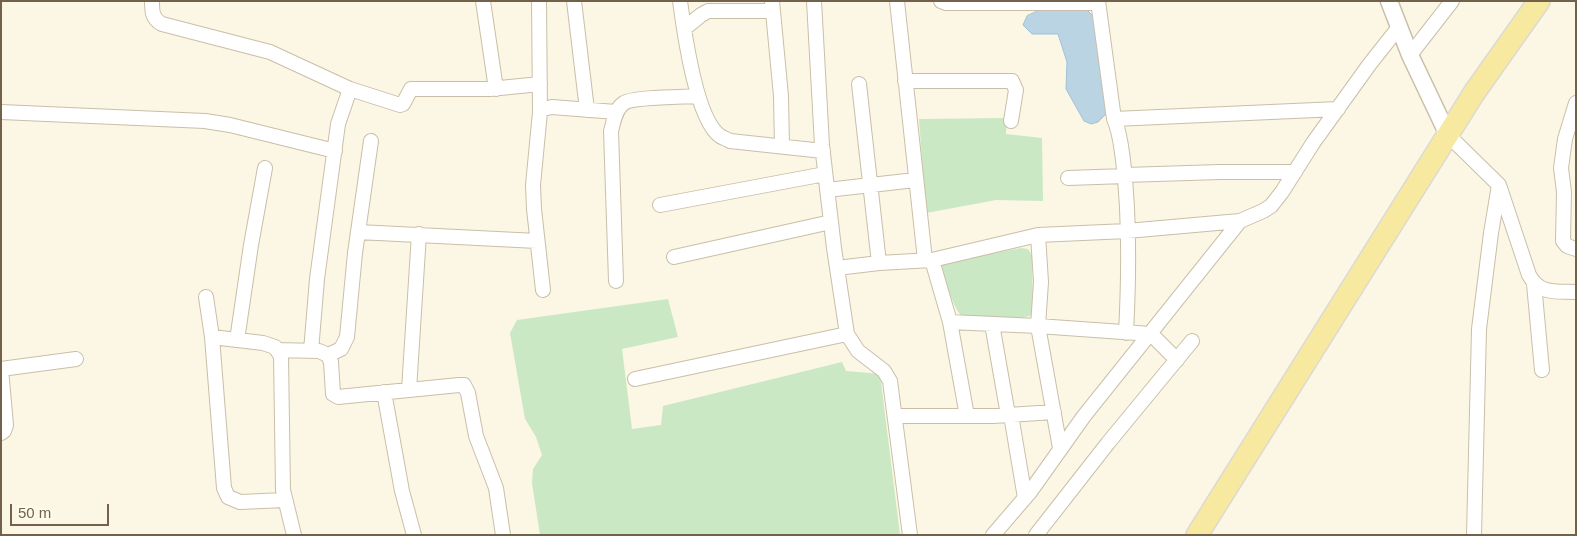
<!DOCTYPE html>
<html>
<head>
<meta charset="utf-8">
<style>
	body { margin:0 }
	#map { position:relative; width:1577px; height:536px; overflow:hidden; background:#fbf7e4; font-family:Arial,sans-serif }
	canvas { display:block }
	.frame { position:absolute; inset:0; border:2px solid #73624b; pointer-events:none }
	.scale { position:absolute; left:10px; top:504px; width:99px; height:22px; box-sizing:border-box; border:2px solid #73624b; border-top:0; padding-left:6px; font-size:15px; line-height:18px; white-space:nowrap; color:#73624b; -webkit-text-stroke:4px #fefbea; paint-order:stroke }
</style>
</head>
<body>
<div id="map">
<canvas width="1577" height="536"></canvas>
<div class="frame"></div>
<div class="scale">50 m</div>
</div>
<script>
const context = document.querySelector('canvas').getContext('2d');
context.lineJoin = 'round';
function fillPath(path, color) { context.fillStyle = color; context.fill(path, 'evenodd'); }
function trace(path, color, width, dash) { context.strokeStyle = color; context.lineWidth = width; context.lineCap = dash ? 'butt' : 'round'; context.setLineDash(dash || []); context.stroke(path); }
const green = new Path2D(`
	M1007 118 1006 134 1042 138 1043 201 996 200 926 213 919 119Z
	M1021 248 1028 249 1032 255 1033 315C1019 320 971 325 960 314 954 309 943 273 939 264Z
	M668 299 678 337 622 349 632 429 661 425 663 406 842 362 846 371 880 374 900 535H540L532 483 533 469 542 455 536 437 525 419 510 333 517 320Z`);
const water = new Path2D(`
	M1044 8H1085L1096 19 1108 112 1098 122 1091 124 1084 121 1066 89 1067 62 1058 34H1032L1023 25 1027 16Z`);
const minor = new Path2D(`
	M152 1C152 11 152 19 162 24L270 52 350 89 400 105 403 104 411 89H490L540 84
	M483 1 496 89
	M539 1 540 112
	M574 1 587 110
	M680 1C684 31 696 119 720 136 723 138 727 139 730 141L823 151
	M772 1 781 96 782 146
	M814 1 822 145 834 248 847 334 858 351 884 371 890 381 910 535
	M897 1 925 260
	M941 1 946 3H1098
	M1098 1 1114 119C1120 132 1121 146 1123 160 1130 217 1129 276 1126 333
	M685 28 701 15 708 11H773
	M1410 55 1452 1
	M905 81H1012L1016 90 1011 121
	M859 84 879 263
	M1576 103 1565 139 1561 168 1564 192 1563 241 1567 246 1576 249
	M1 112 205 121 230 125 335 151
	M1114 119 1338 109
	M1448 135 1499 185 1491 233 1479 329 1474 535
	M1125 175 1220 172H1295
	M1068 178 1125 176
	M1500 188 1529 275C1540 295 1555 291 1576 292
	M827 190 915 180
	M660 205 825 174
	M358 232 537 241
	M1038 235 1041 282 1038 326 1060 448
	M674 257 831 222
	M932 260 950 322 967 416
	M837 268 879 263 932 260 1038 235 1127 231 1217 223 1240 221 1263 211 1271 206 1282 192 1313 143 1369 65 1399 27
	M616 281 611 131C614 121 615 109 624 103 633 97 684 97 698 96
	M1534 284 1542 370
	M543 290 534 209 533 185 540 112 543 109 552 107 616 112
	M206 297 212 337 224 488 228 497 240 502 285 500
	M950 322 1038 326 1151 334 1177 360
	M992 324 1008 415
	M212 337 263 343 275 347 281 356 283 490 294 535
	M237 340 251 245 265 168
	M277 350 319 351 328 355 331 362 333 394 338 397 459 385H464L468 393 476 436 496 488 503 535
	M311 351 317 279 338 124 350 89
	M328 355 341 349 347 337 355 253 371 141
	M1 369 76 359
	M1 369 6 425 4 431 1 433
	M635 379 847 334
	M409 390 419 234
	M384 392 402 491 414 535
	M1011 415 1025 498
	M895 416H993L1054 412
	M993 535 1030 492 1084 416 1240 221
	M1036 535 1108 443 1192 341`);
const tertiary = new Path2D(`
	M1389 1 1410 55 1448 135`);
const primary = new Path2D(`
	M1197 535 1474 93 1539 1`);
fillPath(green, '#cae8c4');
fillPath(water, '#bad4e4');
trace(water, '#a0c1d5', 1);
trace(minor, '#c9bfa9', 16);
trace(tertiary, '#c9bfa9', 19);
trace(primary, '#ddd9d4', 24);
trace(minor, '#fff', 14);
trace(tertiary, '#fff', 16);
trace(primary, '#f7eaa0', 21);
</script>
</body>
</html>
